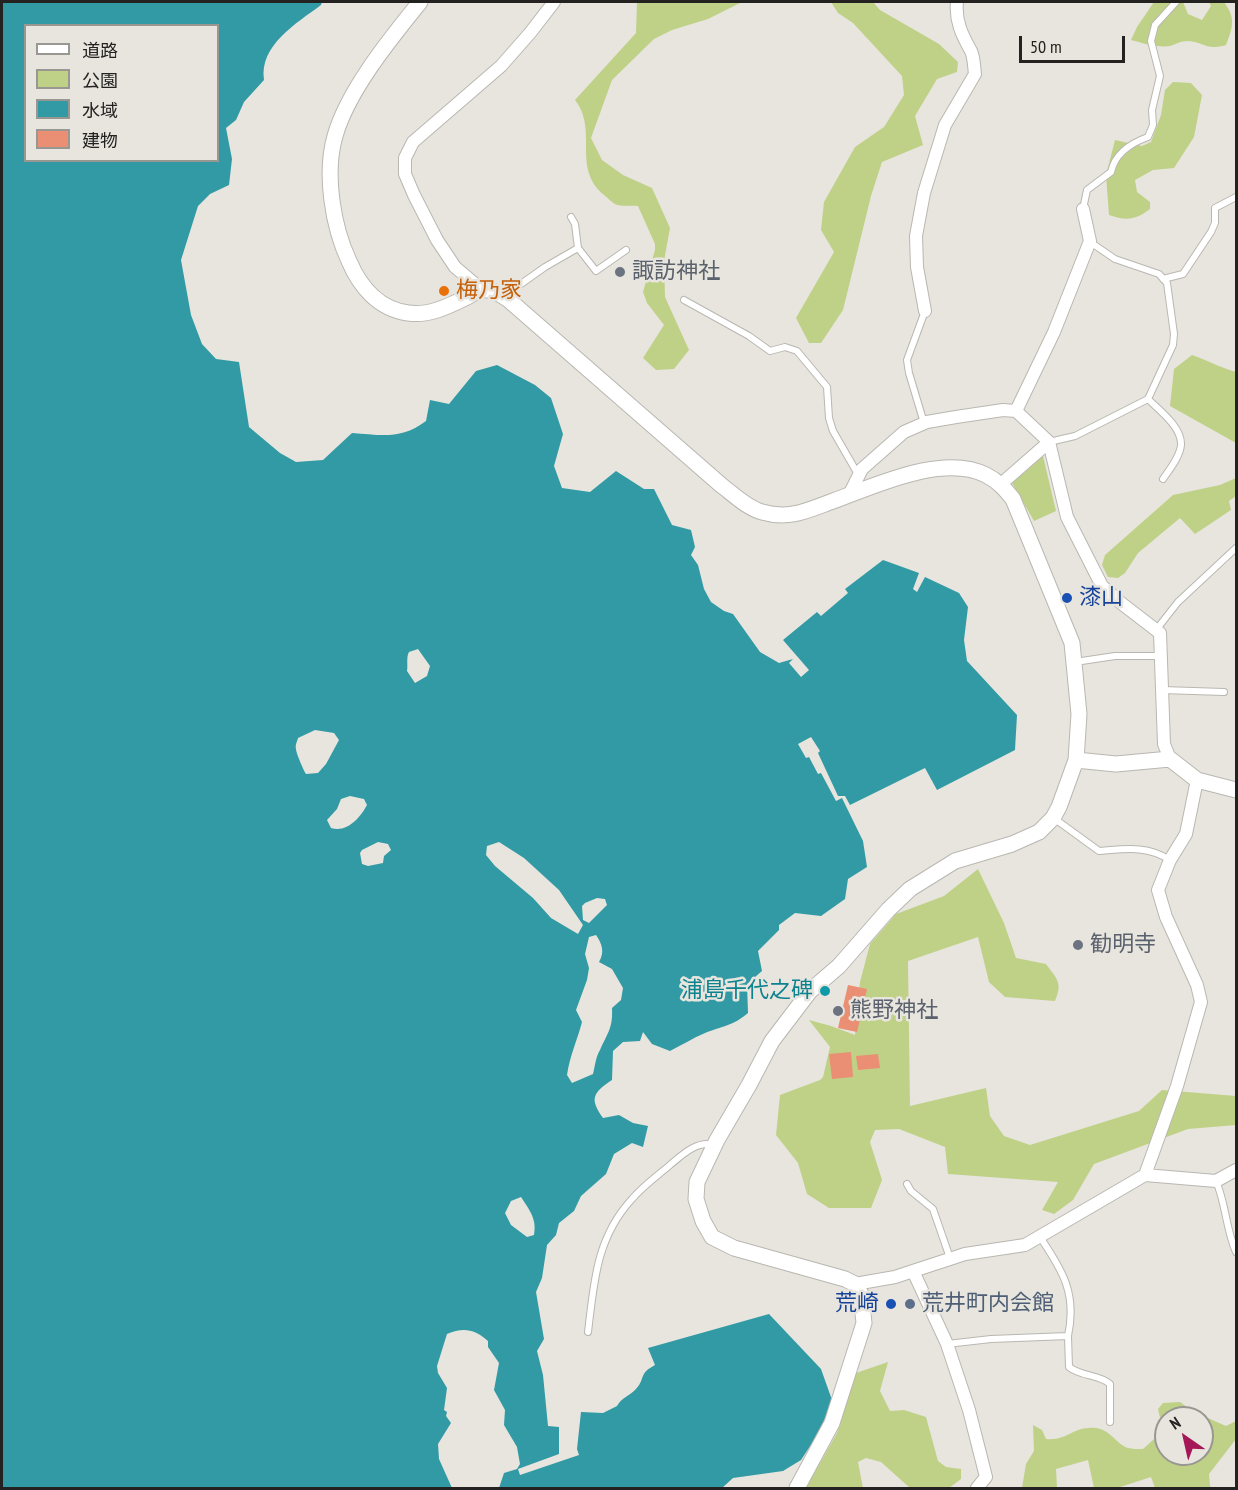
<!DOCTYPE html>
<html>
<head>
<meta charset="utf-8">
<style>
	body { margin:0 }
	#map { position:relative; width:1238px; height:1490px; overflow:hidden; background:#e7e5de; font-family:"PT Sans Narrow","Noto Sans JP",sans-serif }
	canvas { display:block }
	.frame { position:absolute; inset:0; border:3px solid #232220; pointer-events:none }
	.legend { position:absolute; left:24px; top:24px; width:195px; height:138px; box-sizing:border-box; background:#e7e5de; border:2px solid #999792; margin:0; padding:8px 10px; list-style:none; font-size:18px; color:#232220 }
	.legend li { display:flex; align-items:center; gap:12px; height:30px }
	.legend b { width:30px; border:2px solid #999792 }
	.north { position:absolute; left:1154px; top:1406px; width:60px; height:60px; box-sizing:border-box; background:#e7e5de; border:2px solid #999792; border-radius:50%; rotate:326deg; font-size:16px; font-weight:700; line-height:24px; text-align:center; color:#232220 }
	.north::after { content:''; display:block; margin:auto; width:21px; height:27px; background:#a61758; clip-path:polygon(50% 0,100% 100%,50% 72%,0 100%) }
	.scale { position:absolute; left:1019px; top:36px; width:106px; height:27px; box-sizing:border-box; border:3px solid #232220; border-top:0; padding-left:8px; font-size:18px; line-height:21px; white-space:nowrap; color:#232220; -webkit-text-stroke:4px #e7e5de; paint-order:stroke }
</style>
</head>
<body>
<div id="map">
<canvas width="1238" height="1490"></canvas>
<div class="frame"></div>
<ul class="legend">
<li><b style="height:8px;background:#fff"></b>道路</li>
<li><b style="height:16px;background:#bfd186"></b>公園</li>
<li><b style="height:16px;background:#319aa5"></b>水域</li>
<li><b style="height:16px;background:#ea8f73"></b>建物</li>
</ul>
<div class="north">N</div>
<div class="scale">50 m</div>
</div>
<script>
const context = document.querySelector('canvas').getContext('2d');
context.lineJoin = 'round';
function fillPath(path, color) { context.fillStyle = color; context.fill(path, 'evenodd'); }
function trace(path, color, width, dash) { context.strokeStyle = color; context.lineWidth = width; context.lineCap = dash ? 'butt' : 'round'; context.setLineDash(dash || []); context.stroke(path); }
function write(font, color, halo, rows, align = 'center') {
  context.font = font + ' "PT Sans Narrow","Noto Sans JP",sans-serif'; context.lineWidth = 5; context.setLineDash([]); context.textBaseline = 'middle'; context.strokeStyle = halo; context.fillStyle = color; for (const [text, x, y, turn = 0] of rows) {
    context.save(); context.translate(x, y); context.rotate((+turn || 0) * Math.PI / 180); context.textAlign = isNaN(turn) ? turn : align; if (halo) context.strokeText(text, 0, 0); context.fillText(text, 0, 0); context.restore();
  }
}
const green = new Path2D(`
	M637 2H742L708 19 672 30 654 39 612 80 591 138 602 160 623 175 652 188 670 228 664 261 665 297 689 350 674 369 656 370 643 358 664 325 647 303 643 292 655 250V244L638 206C631 205 621 207 615 204 611 202 607 197 604 195 571 167 599 131 575 100L636 33Z
	M831 2H873L880 10 939 44 958 62 957 72 937 79 915 116 923 145 882 162 871 196 843 310 821 343H809L796 318 834 252 821 230 824 202 855 147 884 127 904 95 902 76 853 23 838 13Z
	M1154 2H1183L1188 14 1202 20 1211 6 1209 2H1224C1236 18 1233 27 1226 45 1206 51 1204 42 1188 41 1181 41 1176 44 1170 46 1157 48 1143 43 1131 40L1137 27Z
	M1173 82 1191 83 1202 95 1194 137 1174 168 1153 170 1135 180 1137 192 1150 202V209C1136 220 1126 221 1109 215L1106 175 1115 140 1142 146 1151 142 1161 115 1165 90Z
	M1192 355C1207 360 1221 368 1236 372V443L1170 406 1174 369Z
	M1043 456 1056 511 1034 521 1012 483Z
	M1236 478V496L1229 501 1231 510 1195 534 1180 518 1138 553 1125 573 1118 578 1108 577 1102 565 1105 555 1173 495 1220 485Z
	M978 869 1004 923 1016 958 1046 964C1057 979 1063 983 1055 1001L1005 997 989 982 978 937 908 961 910 1106 986 1088 990 1116 1004 1136 1030 1145 1139 1111 1162 1090 1236 1096V1125L1188 1129 1094 1164 1073 1200 1054 1214 1042 1210 1058 1182 948 1174 945 1147 899 1129 875 1130 870 1142 882 1180 871 1208H829L807 1194 798 1163 776 1135 780 1095 820 1080 823 1077 830 1047 809 1020 831 1026 855 1035 860 982 870 944 896 914 944 896Z
	M888 1362 880 1391 890 1411 904 1410 926 1417 938 1461 946 1467 961 1469V1479L949 1488H910L881 1462 866 1458 858 1462 863 1488H806L837 1433 856 1373Z
	M1180 1402 1194 1412 1226 1426 1236 1421V1439L1209 1474 1210 1486 1212 1488H1155L1151 1477 1117 1488H1094L1088 1460 1056 1469 1057 1488H1022L1026 1464 1034 1451 1033 1425 1042 1430 1046 1439C1069 1441 1072 1426 1096 1428 1111 1430 1116 1444 1128 1448 1132 1449 1138 1449 1143 1449L1163 1431 1158 1409 1163 1403ZM1166 1418H1202V1454H1166Z`);
const water = new Path2D(`
	M2 2H322L321 5C297 23 259 45 264 80L244 102 236 120 226 128 232 159 229 185 210 194 198 206 181 260 191 315 202 344 216 359 239 362 249 427 280 453 296 462 323 460 352 433C381 435 401 440 426 421L430 400 449 404 476 371 497 365 535 385 551 398 563 434 554 466 562 488 590 492 616 471 644 489H654L672 525 691 530 695 547 691 555 698 565 704 589 711 602 724 611 733 614 760 652 779 663 793 659 789 663 801 677 809 670 783 640 817 612 821 616 848 593 845 589 883 560 919 573 913 589 917 592 925 577 959 593 968 607 964 640 967 661 1017 715 1015 750 937 790 925 768 850 805 845 796H838L818 753 820 751 811 737 798 744 806 758 809 757 818 774 821 773 836 801 842 798 863 841 867 867 848 879 845 899 821 916 795 913 779 925V930L758 951 762 971 747 984 748 1013C733 1026 722 1026 705 1033 693 1038 682 1045 670 1051L652 1044 643 1032 640 1041 623 1042 613 1051 612 1080C593 1093 589 1098 603 1118L619 1115 633 1123 648 1126 643 1147 632 1143 614 1154 606 1174 581 1196 574 1211 559 1223 556 1235 547 1245 542 1278 536 1292 544 1339 537 1351 543 1375 548 1426 559 1427V1454L518 1469 520 1475 579 1455 577 1449 581 1412 603 1413 617 1406C622 1397 630 1396 636 1389 646 1378 638 1374 655 1365L648 1348 769 1314 821 1369 832 1400 820 1431 801 1460 783 1471 733 1478 722 1488H499L504 1473 517 1469 520 1464 517 1447 504 1425 505 1410 494 1390 499 1363 488 1347V1341C475 1329 463 1327 447 1334L437 1366 438 1373 447 1388 444 1410 447 1412 446 1416 451 1423 438 1444 439 1459 452 1488H2ZM26 26H218V160H26ZM418 649 430 666 427 676 415 683 407 671C408 665 406 657 409 652ZM315 730 334 733 339 740 326 764 318 773 306 774C304 771 296 753 296 749 295 745 297 742 298 738ZM350 796 364 799 367 805C360 818 347 833 331 828L327 820 337 809 341 799ZM378 842 388 844 391 850 384 856 383 863 368 866 362 864 360 853 362 850ZM597 898 605 899 607 905 589 923 583 920 582 906 585 903ZM596 935C602 944 605 952 599 962L612 969 623 988 621 1000 612 1008C613 1028 608 1032 600 1050 596 1056 595 1066 593 1074L572 1083 567 1075C570 1055 577 1041 582 1022L576 1010 587 980 589 968 585 954 589 937ZM521 1197C530 1211 537 1219 534 1235L527 1237 511 1225 505 1213 511 1201Z`);
const pier = new Path2D(`
	M499 842 524 858 559 890 583 925 578 934 551 918 533 898 495 866 486 855 487 846Z`);
const building = new Path2D(`
	M848 985 867 989 857 1032 838 1028Z
	M851 1052 853 1077 832 1079 829 1054Z
	M878 1054 880 1068 858 1070 856 1056Z`);
const service = new Path2D(`
	M1083 209 1087 190 1111 172C1115 154 1131 143 1148 137L1153 125 1152 110 1160 76 1151 41 1155 25 1176 2
	M571 217 575 224 578 248 596 271 626 250
	M1090 242 1115 259 1159 274 1167 283 1174 334 1173 345 1148 399C1159 410 1182 427 1181 445 1180 457 1169 470 1163 479
	M1163 279 1183 274 1211 232 1215 223V208L1236 197
	M504 296 545 267 578 248
	M684 300 749 336 770 351 785 347 797 351 827 387 829 418 833 431 859 476
	M924 423 909 373 907 360 925 311
	M1049 442 1075 436 1148 399
	M1156 630 1178 602 1236 548
	M1075 662 1115 656H1160
	M1162 690 1224 692
	M1055 819 1099 851C1125 849 1147 845 1170 860
	M1216 1181C1226 1204 1226 1230 1236 1252
	M907 1184 911 1191 933 1209 950 1258
	M588 1332C594 1283 596 1238 632 1199 643 1186 657 1176 670 1165 682 1155 697 1140 714 1145
	M1068 1336 1069 1367C1082 1377 1098 1374 1110 1384V1422
	M947 1344 991 1339 1068 1336C1077 1294 1063 1271 1040 1237`);
const minor = new Path2D(`
	M482 290 455 267 437 240 414 195 405 174V158L413 142 501 66 530 33 554 2
	M925 311 917 267 916 236 924 193 945 125 975 74C974 67 974 57 971 51 962 35 955 21 957 2
	M1016 411 1054 332 1090 241 1083 209
	M1001 484 1049 442
	M849 495 862 469 904 432 927 422 956 417 1003 410 1016 411 1049 442 1067 517 1102 586 1121 603 1160 633 1164 744 1170 759
	M1145 1175 1177 1086 1201 1002 1197 985 1166 917 1158 890 1170 860 1186 834 1197 780
	M913 1271 965 1254 1025 1245 1145 1175 1216 1181 1236 1170
	M855 1284 895 1277 913 1271 947 1344 969 1410 986 1477 977 1488`);
const tertiary = new Path2D(`
	M420 2C391 38 348 90 335 136 324 174 333 227 349 261 360 287 379 309 408 313 428 316 447 307 465 298 470 296 476 291 481 290 492 288 502 295 510 301L721 485C733 494 747 508 762 512 790 520 808 510 833 501 875 486 943 453 986 475 998 481 1005 489 1013 499L1072 643 1079 714 1076 760 1059 807 1053 818 1039 832 1012 844 955 861 910 889 888 910 839 966 810 991 772 1041 749 1085 717 1140 697 1182 696 1199 703 1221 712 1237 734 1248 845 1279 855 1284 861 1294 864 1323 832 1423 797 1488
	M1076 760 1116 764 1170 759 1197 780 1236 790`);
const markers = [
	[620,272,6,"#6b7280"],
	[444,291,6,"#e8710a"],
	[1067,598,6,"#1a4fb4"],
	[1078,945,6,"#6b7280"],
	[825,991,6,"#0f9aa8"],
	[838,1011,6,"#6b7280"],
	[891,1304,6,"#1a4fb4"],
	[910,1304,6,"#5c6f8a"]
];
const worshipNames = [
	["諏訪神社",632,272],
	["勧明寺",1090,945],
	["熊野神社",850,1011]
];
const foodNames = [
	["梅乃家",456,291]
];
const transitNames = [
	["漆山",1079,598],
	["荒崎",879,1304,"right"]
];
const cultureNames = [
	["浦島千代之碑",813,991]
];
const serviceNames = [
	["荒井町内会館",922,1304]
];
fillPath(green, '#bfd186');
fillPath(water, '#319aa5');
fillPath(pier, '#e7e5de');
fillPath(building, '#ea8f73');
trace(service, '#b9b7b1', 8);
trace(minor, '#b9b7b1', 14);
trace(tertiary, '#b9b7b1', 17);
trace(service, '#fff', 6);
trace(minor, '#fff', 12);
trace(tertiary, '#fff', 15);
for (const [x, y, r, color] of markers) { const dot = new Path2D(); dot.arc(x, y, r, 0, 2 * Math.PI); context.fillStyle = color; context.fill(dot); trace(dot, '#e7e5de', 2); }
write('22px', '#5b616d', '#e7e5de', worshipNames, 'left');
write('22px', '#c56008', '#e7e5de', foodNames, 'left');
write('22px', '#164399', '#e7e5de', transitNames, 'left');
write('22px', '#0d838f', '#e7e5de', cultureNames, 'right');
write('22px', '#4e5e75', '#e7e5de', serviceNames, 'left');
</script>
</body>
</html>
